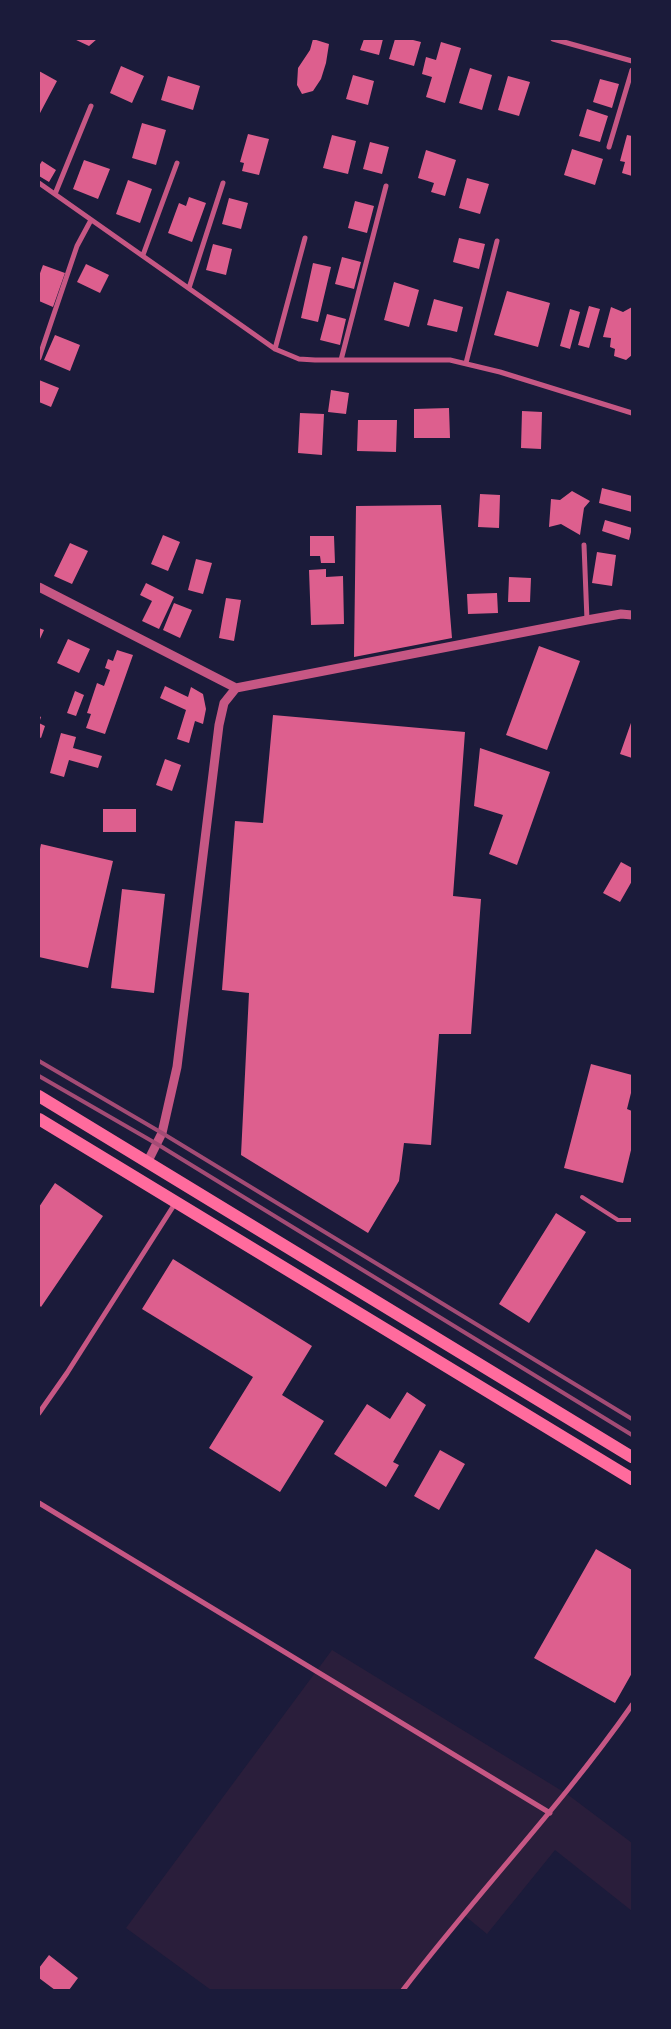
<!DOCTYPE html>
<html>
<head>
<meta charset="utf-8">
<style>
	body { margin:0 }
	#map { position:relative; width:671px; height:2029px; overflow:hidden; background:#1b1b3a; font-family:Mulish,sans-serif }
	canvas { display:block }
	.frame { position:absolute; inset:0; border:40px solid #1b1b3a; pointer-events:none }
</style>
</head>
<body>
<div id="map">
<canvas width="671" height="2029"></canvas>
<div class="frame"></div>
</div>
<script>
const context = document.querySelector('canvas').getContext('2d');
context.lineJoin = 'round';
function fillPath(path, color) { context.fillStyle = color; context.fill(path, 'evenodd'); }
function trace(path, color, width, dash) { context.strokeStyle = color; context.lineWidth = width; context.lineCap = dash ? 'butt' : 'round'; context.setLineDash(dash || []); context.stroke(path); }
const green = new Path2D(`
	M332 1650 567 1794 632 1843V1911L555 1850 487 1934 464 1915 403 1990H211L126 1928Z`);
const building = new Path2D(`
	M74 39H97L89 46Z
	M313 39 329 44 326 63 321 79 313 91 302 94 297 85 298 68 310 50Z
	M364 39H383L379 55 360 50Z
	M395 39H409L421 42 414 66 389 59Z
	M441 42 461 48 445 103 426 97 432 77 422 74 426 57 436 60Z
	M121 66 144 76 132 103 110 93Z
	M470 68 492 75 482 110 459 103Z
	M39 71 57 81 39 115Z
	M353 75 374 81 368 105 346 99Z
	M168 76 200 86 193 110 161 100Z
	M508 76 530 82 519 116 498 110Z
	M600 79 619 84 612 108 593 102Z
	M587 109 608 116 600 142 579 136Z
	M142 123 166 130 156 165 132 158Z
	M248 134 269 139 259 175 242 171 244 163 240 162Z
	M332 135 356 141 348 174 323 168Z
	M627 135 632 136V176L622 173 625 162 620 161Z
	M370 142 389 147 382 174 363 169Z
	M572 149 603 159 595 185 564 175Z
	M426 150 456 160 445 196 431 192 434 183 418 178Z
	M84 160 110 169 98 199 73 189Z
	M42 161 56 170 49 182 39 176V166Z
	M467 178 489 184 480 214 459 208Z
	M128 180 152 189 140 223 116 214Z
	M189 197 206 203 192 242 168 233 179 203 186 206Z
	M229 198 248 203 241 229 222 224Z
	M355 201 374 206 367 233 348 228Z
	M459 238 485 244 479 269 453 262Z
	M213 244 232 249 226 275 206 270Z
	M342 257 361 262 354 289 335 284Z
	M313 263 331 267 318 322 301 318Z
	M86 264 109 275 100 293 77 282Z
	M43 265 65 273 53 307 39 301V276Z
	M394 282 419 290 409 327 384 320Z
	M507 291 550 303 538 347 494 335Z
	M434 299 463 307 457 332 427 325Z
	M589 306 600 309 589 348 578 345Z
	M611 307 623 312 632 307V355L626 360 614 356 615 349 610 347 611 338 603 337Z
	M570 309 580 312 570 349 560 346Z
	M327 314 346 319 340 345 320 340Z
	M55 335 80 345 70 371 44 360Z
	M39 380 59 388 51 407 39 402Z
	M331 390 349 393 346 414 328 412Z
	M449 408 450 438H414V409Z
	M522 411 542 412 541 449 521 448Z
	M300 413 324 414 322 455 298 453Z
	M358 420H397L396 452 357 451Z
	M602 488 632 496V512L599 503Z
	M572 491 590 501 584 508 580 535 561 524 549 527 551 499 560 500Z
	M480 494 500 495 499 528 478 527Z
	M441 505 452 638 354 657 356 506Z
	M605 520 632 528 629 540 602 531Z
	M163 535 180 542 168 571 151 564Z
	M310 536H334L335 563H321L320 556H310Z
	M70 543 88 551 72 584 54 576Z
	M597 552 616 555 612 586 592 583Z
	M196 559 212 563 203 594 188 590Z
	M326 569V577L343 576 344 624 311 625 309 570Z
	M509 577 531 578 530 602H508Z
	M146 583 174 597 159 629 142 621 152 601 140 595Z
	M497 593 498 613 468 614 467 594Z
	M226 598 241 600 234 641 219 638Z
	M174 603 192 610 180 638 163 630Z
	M39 628 44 630 39 641Z
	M68 639 90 649 79 673 57 663Z
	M539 646 580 661 547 750 506 735Z
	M117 650 133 655 105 734 86 728 91 714 87 713 97 683 104 686 110 670 105 668 108 659 113 661Z
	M165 686 188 697 191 687 203 694 206 709 203 724 195 721 189 743 177 739 186 710 160 698Z
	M75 691 84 695 76 716 67 713Z
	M273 715 465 732 453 896 481 899 471 1034H439L431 1145 404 1143 399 1181 368 1233 241 1155 249 993 222 990 235 821 263 823Z
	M39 716 41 717 39 723 45 726 41 738 39 737Z
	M632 720V758L620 754Z
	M61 733 76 737 73 748 102 756 98 768 69 760 64 777 50 773Z
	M480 748 550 772 517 865 489 854 503 815 474 806Z
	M165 759 181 765 172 791 156 785Z
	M103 809H136V832H103Z
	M41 844 113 861 88 968 39 957V854Z
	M621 862 632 868V881L620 902 603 893Z
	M122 889 165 894 154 993 111 988Z
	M591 1064 632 1075V1089L627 1109 632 1111V1146L623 1183 564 1168Z
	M55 1183 103 1216 41 1307 39 1305V1207Z
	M556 1213 586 1232 529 1323 499 1304Z
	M173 1259 312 1346 282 1395 324 1421 280 1492 209 1448 253 1377 142 1309Z
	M407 1392 426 1405 393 1462 399 1465 386 1487 334 1454 367 1404 390 1419Z
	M440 1450 465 1464 439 1510 414 1496Z
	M596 1549 632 1570V1673L615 1703 534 1658Z
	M49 1955 78 1978 69 1990H55L39 1978V1968Z`);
const service = new Path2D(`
	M582 1197 618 1220H632`);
const minor = new Path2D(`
	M553 39 632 61
	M609 147 632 70
	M39 183 275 349 299 359 315 360H450L500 372 632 413
	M55 194 91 106
	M143 255 177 163
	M189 288 223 183
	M275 349 305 238
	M39 358 77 246 91 220
	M341 360 386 186
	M466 363 497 241
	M584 545 587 620
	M39 1413 67 1373 176 1202
	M39 1503 550 1813
	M403 1990C477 1893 562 1805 632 1705`);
const tertiary = new Path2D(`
	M39 587 236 688
	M236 688 587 620 621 614 632 615
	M148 1161 162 1133 177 1067 219 725 224 703 236 688`);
const primary = new Path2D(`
	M39 1096 632 1457
	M39 1119 632 1479`);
const rail = new Path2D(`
	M39 1061 162 1133 632 1419
	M39 1076 157 1144 632 1435`);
fillPath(green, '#2a1e3b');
fillPath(building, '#dd5f8e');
trace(service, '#c65784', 4);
trace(minor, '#c65784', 5);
trace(tertiary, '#c65784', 9);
trace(primary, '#ff6b9d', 12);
trace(rail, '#a44b75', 4);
</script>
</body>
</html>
